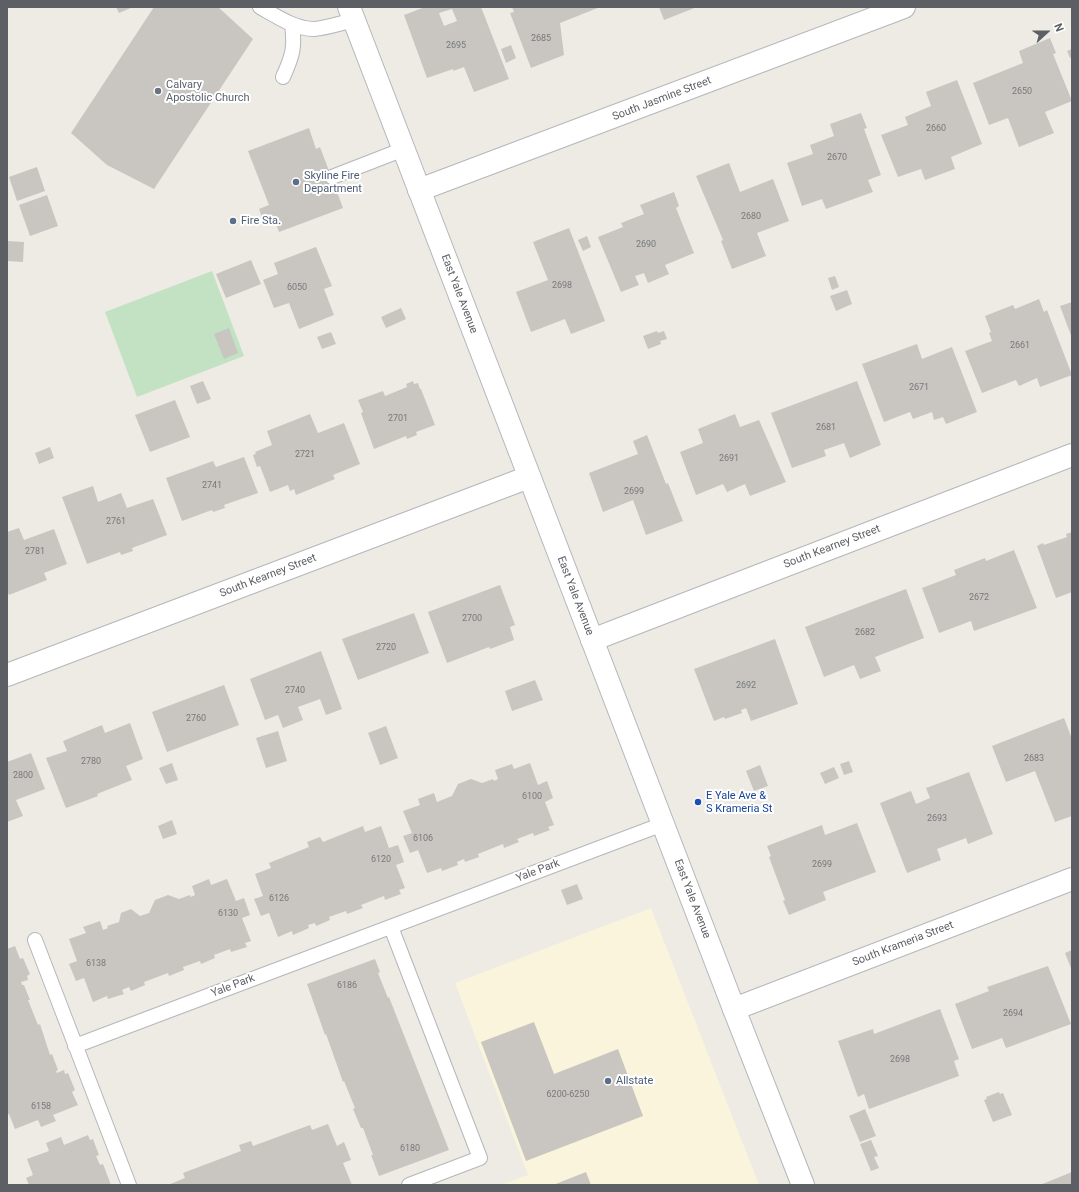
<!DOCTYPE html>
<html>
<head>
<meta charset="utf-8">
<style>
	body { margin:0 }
	#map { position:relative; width:1079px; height:1192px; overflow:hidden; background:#edebe4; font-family:Roboto,sans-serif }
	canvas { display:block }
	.frame { position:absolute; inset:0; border:8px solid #5c5f63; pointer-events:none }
	.north { position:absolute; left:1027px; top:12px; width:40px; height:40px; -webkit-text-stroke:3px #fff; paint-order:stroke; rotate:69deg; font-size:11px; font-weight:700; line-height:16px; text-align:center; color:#5c5f63 }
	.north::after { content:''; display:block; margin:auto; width:14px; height:18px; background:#5c5f63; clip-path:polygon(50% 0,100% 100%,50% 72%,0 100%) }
</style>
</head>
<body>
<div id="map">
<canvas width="1079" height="1192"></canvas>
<div class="frame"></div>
<div class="north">N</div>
</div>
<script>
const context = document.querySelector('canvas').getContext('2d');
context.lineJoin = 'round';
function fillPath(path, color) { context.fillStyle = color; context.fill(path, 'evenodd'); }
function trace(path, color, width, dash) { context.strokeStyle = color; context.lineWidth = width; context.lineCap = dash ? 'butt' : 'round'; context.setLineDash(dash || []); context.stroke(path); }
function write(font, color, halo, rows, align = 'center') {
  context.font = font + ' Roboto,sans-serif'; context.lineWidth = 4; context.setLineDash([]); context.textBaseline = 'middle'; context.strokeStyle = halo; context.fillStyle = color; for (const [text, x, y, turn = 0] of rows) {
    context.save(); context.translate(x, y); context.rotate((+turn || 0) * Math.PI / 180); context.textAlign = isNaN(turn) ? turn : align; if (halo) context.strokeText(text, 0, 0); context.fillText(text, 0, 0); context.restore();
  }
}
const commercial = new Path2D(`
	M651 908 759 1185H501L528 1175 455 983Z`);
const green = new Path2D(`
	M212 271 244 356 137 397 105 312Z`);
const building = new Path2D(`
	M116 7H133L119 13Z
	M154 7H218L253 39 154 189 107 165 71 133Z
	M425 7H481L509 79 474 92 464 67 453 71V69L427 78 404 15ZM452 9 457 21 444 26 439 13Z
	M512 7H600L560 23 564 55 531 68 510 13 514 12Z
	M659 7H697L664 20Z
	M1050 38 1056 53 1053 54 1072 101 1045 112 1054 133 1019 147 1008 118 989 125 973 83 1023 63 1019 51Z
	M511 45 516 58 506 63 501 49Z
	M1072 49V57L1070 58 1067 51Z
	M957 80 982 144 951 157 955 169 925 180 921 169 898 177 881 135 908 125 905 117 931 106 926 92Z
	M861 113 867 128 864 129 881 175 868 180 873 192 826 209 822 199 802 206 787 163 813 154 810 145 834 136 830 124Z
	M309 128 316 149 320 147 343 208 279 232 274 219 264 223 259 209 269 205 248 151Z
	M729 163 740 192 773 179 789 221 757 233 766 256 732 269 721 241 723 240 696 176Z
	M37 167 45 191 17 201 9 177Z
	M674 192 679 206 676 208 694 253 665 265 669 274 648 283 644 273 635 276 639 285 621 292 598 237 623 227 621 223 644 214 640 205Z
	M47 195 58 226 30 236 19 205Z
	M569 228 605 321 571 334 565 319 531 332 516 292 548 280 533 242Z
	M587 236 591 247 583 251 578 240Z
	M7 241 24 242 23 262 7 261Z
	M316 247 332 286 324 289 334 315 299 329 289 303 274 308 263 280 278 274 274 263Z
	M251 260 261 284 226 298 216 274Z
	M835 276 839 287 832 290 828 278Z
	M847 290 852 304 836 311 830 296Z
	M1039 299 1044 312 1047 310 1072 375 1040 387 1037 378 1019 386 1016 380 982 393 965 351 992 341 989 333 991 332 985 316 1013 305 1015 309Z
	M1072 302V338L1060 306Z
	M401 308 406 319 386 328 381 317Z
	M229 328 238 353 224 359 214 334Z
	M657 331 658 333 664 331 667 339 660 341 661 344 648 349 643 336Z
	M331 332 336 344 322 349 317 337Z
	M917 344 922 359 952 347 977 412 946 424 943 417 934 420 932 412 913 419 910 412 884 422 862 364Z
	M203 381 211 399 197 404 190 386Z
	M413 381 414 384 418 383 420 389H421L435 425 416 432 417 435 407 439 406 436 374 449 361 413 363 412 358 400 383 391 385 396 407 387 406 384Z
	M857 381 881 445 850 458 844 443 824 450 826 456 792 468 771 413Z
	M175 400 190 437 150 452 135 415Z
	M310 414 318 433 344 423 360 464 333 475 335 479 296 495 294 489 290 491 288 485 270 492 260 466 257 467 253 455 256 454 255 452 272 445 267 431Z
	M735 414 740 427 759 420 786 482 750 496 745 484 727 492 723 484 696 495 680 452 703 443 698 429Z
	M647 435 666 484 668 483 683 521 646 535 633 500 603 512 589 473 638 454 633 441Z
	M50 447 54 458 39 464 35 453Z
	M244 457 258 493 224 505 225 508 213 512 212 510 182 521 166 478 213 461 216 467Z
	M93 486 98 502 121 493 127 508 153 499 167 535 132 548 133 551 121 555 120 552 87 564 62 497Z
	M19 528 24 540 54 529 67 564 44 573 47 580 9 595 7 591V532Z
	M1072 532V592L1056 598 1037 546 1043 543 1044 545 1067 537 1066 534Z
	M1014 550 1037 608 974 631 971 621 939 633 922 588 956 575 954 570 985 558 986 561Z
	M500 585 515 625 510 627 514 640 490 649 489 647 447 663 428 612Z
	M906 589 924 638 875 657 881 671 860 679 854 665 824 677 805 627Z
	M414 613 429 653 358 680 342 639Z
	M775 639 798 704 751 721 746 708 741 710 742 713 725 719 724 717 714 721 694 669Z
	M321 651 342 709 326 715 320 699 298 707 303 720 283 728 278 715 265 720 250 679Z
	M535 680 543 700 512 711 505 691Z
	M224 685 239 725 167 752 152 712Z
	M1064 718 1072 739V816L1055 822 1035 771 1006 782 992 746Z
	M130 723 143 759 126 766 132 780 97 794 98 796 66 808 46 758 67 751 63 741 102 725 105 733Z
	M386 726 398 758 380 765 368 733Z
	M278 731 287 761 266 768 256 738Z
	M31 753 45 789 16 800 23 816 7 822V762Z
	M849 761 853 772 844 775 840 764Z
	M172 763 178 780 166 784 159 768Z
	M530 763 538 785 547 781 553 798 545 802 554 825 548 827 550 830 534 836 533 833 517 839 519 842 504 848 503 844 478 854 479 857 465 862 464 859 457 862 458 865 442 871 441 868 427 873 418 850 410 853 403 836 412 833 403 811 420 805 418 799 434 793 437 802 452 796 458 784 471 779 482 783 493 779 494 781 498 779 495 770 512 764 514 769Z
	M760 765 768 786 754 791 746 771Z
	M834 767 839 778 825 784 820 773Z
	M969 772 993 834 968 844 966 838 937 849 941 860 907 873 880 803 911 791 916 804 930 798 926 788Z
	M172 820 177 834 163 839 158 826Z
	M857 823 876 872 823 892 826 900 789 915 783 901 785 900 769 857 771 856 767 846 822 825 825 835Z
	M363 826 365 832 381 826 389 848 398 845 404 862 396 865 405 888 399 890 401 894 385 900 384 896 361 905 363 908 347 914 346 911 329 917 330 920 316 926 315 923 308 925 309 928 293 935 292 931 278 937 269 913 261 916 254 899 263 896 255 874 271 868 269 863 309 847 307 842 320 837 323 842Z
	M209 879 211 885 227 879 236 901 244 898 250 915 242 918 251 941 245 943 247 947 231 952 230 949 214 955 215 958 201 964 200 961 183 967 184 970 169 976 168 973 144 982 145 985 131 991 129 987 122 990 124 994 108 999 107 996 93 1002 84 978 76 981 69 964 77 961 69 939 86 933 83 927 100 921 103 930 108 928 107 926 119 922 121 913 131 909 140 916 149 913 155 900 168 895 179 899 190 895 191 897 195 895 192 886Z
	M577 884 583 899 567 905 561 890Z
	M15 946 20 959 23 958 30 974 27 976 28 980 21 982 22 985H24L30 1000H28L38 1025 40 1024 50 1055 52 1054 58 1070 56 1071 57 1073 64 1070 65 1074 68 1073 75 1090 72 1092 78 1105 53 1115 56 1121 41 1127 38 1120 15 1129 9 1114H7V949Z
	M1072 950V971L1065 953Z
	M375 959 380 972 378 973 388 998 389 997 449 1150 379 1176 371 1155H373L363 1128H361L353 1109 355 1108 344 1081 343 1082 326 1034 325 1035 307 984Z
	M1048 966 1071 1024 1006 1048 1002 1038 972 1049 955 1004 989 991 987 987Z
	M940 1009 959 1059 954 1061 959 1076 869 1109 864 1094 858 1097 838 1041 873 1029 874 1034Z
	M534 1022 554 1074 618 1049 643 1116 526 1161 481 1042Z
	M999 1092 1000 1094 1003 1093 1012 1115 993 1122 984 1100 987 1099 986 1097Z
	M865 1109 876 1136 860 1142 849 1116Z
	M328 1124 337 1146 344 1142 351 1160 343 1163 352 1185H168L185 1178 183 1173 241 1151 239 1145 251 1141 253 1146 310 1125 312 1130Z
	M88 1135 90 1140 93 1139 99 1155 96 1156 100 1165 103 1164 111 1185H29L26 1178 33 1175 27 1159 49 1151 46 1143 61 1137 64 1145Z
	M871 1140 878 1156 874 1157 879 1168 871 1171 860 1144Z
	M586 1172 591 1185H553Z
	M1072 1172V1185H1040Z`);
const lane = new Path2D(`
	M260 7C276 16 295 29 314 29 327 28 341 23 354 20
	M283 77C293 55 295 47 292 24
	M332 177 404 149
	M391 927 480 1158 409 1185
	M35 940 129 1185
	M75 1046 663 824`);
const street = new Path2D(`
	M419 190 904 7
	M592 640 1072 455
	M7 675 529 477
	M734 1009 1072 879`);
const secondary = new Path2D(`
	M349 7 734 1009 803 1185`);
const markers = [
	[158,91,4,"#6b7280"],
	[296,182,4,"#5c6f8a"],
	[233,221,4,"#5c6f8a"],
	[698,802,4,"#1a4fb4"],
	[608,1081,4,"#5c6f8a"]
];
const numberNames = [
	["2685",541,39],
	["2695",456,46],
	["2650",1022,92],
	["2660",936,129],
	["2670",837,158],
	["2680",751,217],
	["2690",646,245],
	["2698",562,286],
	["6050",297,288],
	["2661",1020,346],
	["2671",919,388],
	["2701",398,419],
	["2681",826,428],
	["2721",305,455],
	["2691",729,459],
	["2741",212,486],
	["2699",634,492],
	["2761",116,522],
	["2781",35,552],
	["2672",979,598],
	["2700",472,619],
	["2682",865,633],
	["2720",386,648],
	["2692",746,686],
	["2740",295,691],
	["2760",196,719],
	["2683",1034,759],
	["2780",91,762],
	["2800",23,776],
	["6100",532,797],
	["2693",937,819],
	["6106",423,839],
	["6120",381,860],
	["2699",822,865],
	["6126",279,899],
	["6130",228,914],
	["6138",96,964],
	["6186",347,986],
	["2694",1013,1014],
	["2698",900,1060],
	["6200-6250",568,1095],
	["6158",41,1107],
	["6180",410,1149]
];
const worshipNames = [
	["Calvary",166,85],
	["Apostolic Church",166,98]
];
const streetNames = [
	["South Jasmine Street",662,99,-21],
	["East Yale Avenue",459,294,69],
	["South Kearney Street",832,547,-21],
	["South Kearney Street",268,576,-21],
	["East Yale Avenue",575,596,69],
	["Yale Park",538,871,-21],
	["East Yale Avenue",692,899,69],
	["South Krameria Street",903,944,-21],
	["Yale Park",233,986,-21]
];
const serviceNames = [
	["Skyline Fire",304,176],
	["Department",304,189],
	["Fire Sta.",241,221],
	["Allstate",616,1081]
];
const transitNames = [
	["E Yale Ave &",706,796],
	["S Krameria St",706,809]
];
fillPath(commercial, '#faf4dc');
fillPath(green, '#c3e2c4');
fillPath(building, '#c9c6c1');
trace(lane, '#b5b6ba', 16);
trace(street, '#b5b6ba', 24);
trace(secondary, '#b3b6ba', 24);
trace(lane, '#fff', 14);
trace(street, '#fff', 22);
trace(secondary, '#fff', 22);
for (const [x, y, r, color] of markers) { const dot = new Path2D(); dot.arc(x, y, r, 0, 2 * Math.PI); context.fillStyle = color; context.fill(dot); trace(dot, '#fff', 1.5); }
write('9px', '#77797a', null, numberNames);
write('11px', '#5b616d', '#fff', worshipNames, 'left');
write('11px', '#5c5f63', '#fff', streetNames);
write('11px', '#4e5e75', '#fff', serviceNames, 'left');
write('11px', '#164399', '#fff', transitNames, 'left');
</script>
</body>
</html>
